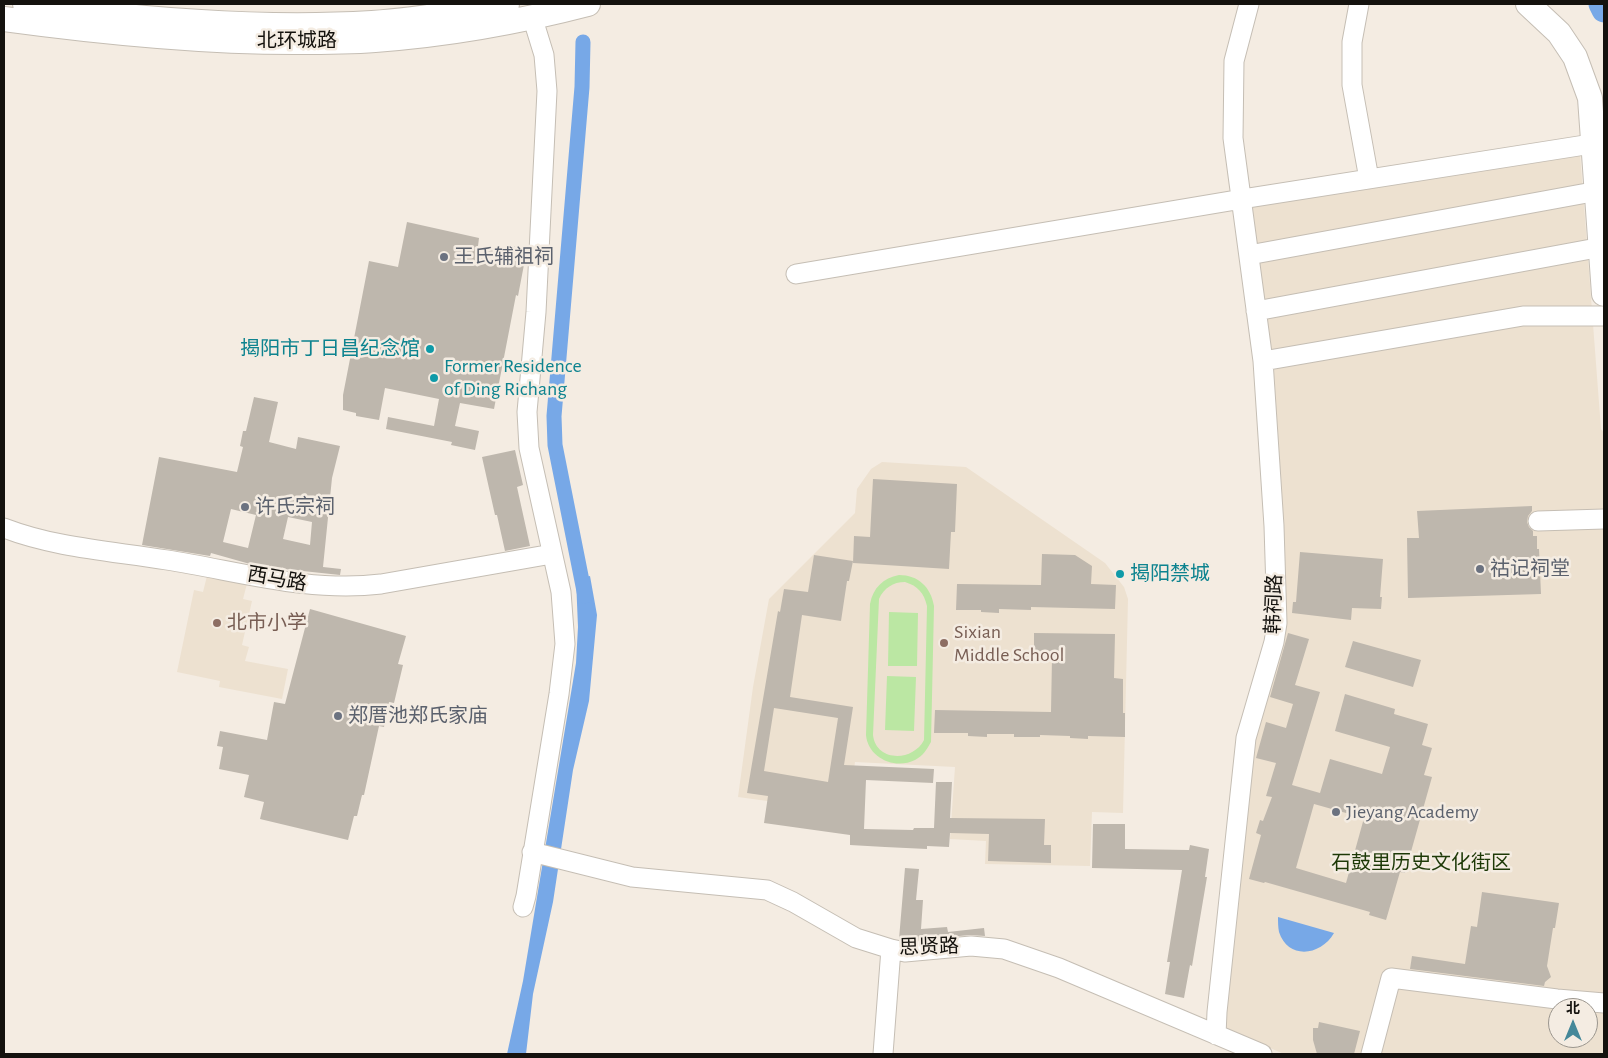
<!DOCTYPE html>
<html>
<head>
<meta charset="utf-8">
<style>
	body { margin:0 }
	#map { position:relative; width:1608px; height:1058px; overflow:hidden; background:#f4ece2; font-family:"Alegreya Sans","Noto Sans SC",sans-serif }
	canvas { display:block }
	.frame { position:absolute; inset:0; border:5px solid #14120e; pointer-events:none }
	.north { position:absolute; left:1548px; top:998px; width:50px; height:50px; box-sizing:border-box; background:#f4ece2; border:1px solid #9a958d; border-radius:50%; rotate:0deg; font-size:14px; font-weight:700; line-height:20px; text-align:center; color:#14120e }
	.north::after { content:''; display:block; margin:auto; width:18px; height:22px; background:#458899; clip-path:polygon(50% 0,100% 100%,50% 72%,0 100%) }
</style>
</head>
<body>
<div id="map">
<canvas width="1608" height="1058"></canvas>
<div class="frame"></div>
<div class="north">北</div>
</div>
<script>
const context = document.querySelector('canvas').getContext('2d');
context.lineJoin = 'round';
function fillPath(path, color) { context.fillStyle = color; context.fill(path, 'evenodd'); }
function trace(path, color, width, dash) { context.strokeStyle = color; context.lineWidth = width; context.lineCap = dash ? 'butt' : 'round'; context.setLineDash(dash || []); context.stroke(path); }
function write(font, color, halo, rows, align = 'center') {
  context.font = font + ' "Alegreya Sans","Noto Sans SC",sans-serif'; context.lineWidth = 5; context.setLineDash([]); context.textBaseline = 'middle'; context.strokeStyle = halo; context.fillStyle = color; for (const [text, x, y, turn = 0] of rows) {
    context.save(); context.translate(x, y); context.rotate((+turn || 0) * Math.PI / 180); context.textAlign = isNaN(turn) ? turn : align; if (halo) context.strokeText(text, 0, 0); context.fillText(text, 0, 0); context.restore();
  }
}
const built = new Path2D(`
	M1579 140 1601 429 1604 433V1054H1284L1221 1027 1245 744 1284 622 1246 194ZM1558 1008H1588V1038H1558Z
	M882 462 966 467 1105 563 1124 587 1128 599 1123 813 1092 812 1090 866 985 864 986 841 950 839 955 767 855 762 848 812 738 797 753 687 769 599 855 513 857 489 871 469Z
	M208 572 248 580 243 599 252 601 242 645 249 647 245 661 288 669 282 699 219 687 220 681 177 672 194 590 203 592Z`);
const green = new Path2D(`
	M899 575C918 575 931 587 934 606L931 742C927 749 923 756 915 760 895 770 868 758 866 735L870 604C873 588 883 578 899 575ZM905 582C918 586 924 593 927 606L924 740C913 762 876 762 873 735L879 599C884 588 893 582 905 582Z
	M889 612 918 613 917 666H888Z
	M887 676 916 677 914 731 885 730Z`);
const water = new Path2D(`
	M590 576 597 615 589 701 573 770 553 902 533 994 526 1054H507L523 981 576 663 578 627 576 579Z
	M1278 917 1334 933C1321 956 1288 960 1279 932 1278 927 1278 922 1278 917Z`);
const canal = new Path2D(`
	M583 42 582 87 554 416 555 445 585 596`);
const river = new Path2D(`
	M1601 4 1604 10`);
const building = new Path2D(`
	M407 222 479 238 478 246 511 253 513 246 527 249 518 296 516 295 494 409 460 403 455 426 479 431 475 450 451 445 452 442 386 429 388 417 434 426 439 399 385 388 379 420 356 416V413L343 410V395L369 261 398 267Z
	M254 397 278 402 269 442 296 449 298 437 340 446 332 478 323 567 341 569 340 575 275 568 250 564 211 553 210 556 142 545 159 457 237 472 243 447 240 446 243 431H246ZM231 509 256 515 248 548 223 542ZM288 517 312 522 310 545 283 539Z
	M515 450 523 485 517 487 530 546 505 551 497 515H495L482 457Z
	M873 479 957 484 955 532H951L949 569 853 563 854 536 870 537Z
	M1532 506V511L1528 516 1527 522 1529 527 1533 531V536H1537V549H1539L1541 594 1408 598 1407 538H1419L1417 511Z
	M1300 552 1383 559 1380 597H1382L1381 609 1352 608 1351 620 1292 613 1293 602H1296Z
	M1042 554 1075 555 1092 566 1091 584 1116 585 1115 609 1031 607V610L999 609V613L981 612V610H956L957 584 1041 585Z
	M814 555 853 561 849 581H847L841 621 802 615 790 697 853 707 844 765 934 769 933 783 866 780 864 829 913 830 914 828H934L936 782H952L950 818 1045 819 1044 845H1051V863L988 861 989 834 950 833 949 847 927 846V849L885 847 850 845V835L764 823 768 796 747 793 778 611 780 612 784 589 808 592ZM774 708 838 718 828 782 764 771Z
	M310 609 406 636 398 664 403 665 394 703 389 702 384 727 379 726 364 795H362L357 816H354L348 840 260 819 264 802 244 797 249 775 219 769 223 747 217 746 220 731 267 740 274 702 285 704Z
	M1034 633 1115 634 1114 678 1123 679V713H1125V737L1088 736V739L1070 738V736L1040 735V737H1014V734H987V737L968 736V733H934L935 710 1051 712 1052 658H1034Z
	M1288 633 1309 639 1295 685 1320 692 1292 785 1320 793 1330 759 1382 774 1390 747 1335 731 1345 694 1395 709 1394 714 1428 724 1422 745 1432 748 1424 775 1432 777 1405 873 1400 872 1386 920 1369 915 1370 912 1265 882 1264 883 1249 879 1261 835 1256 833 1260 820 1263 821 1272 797 1266 796 1276 763 1256 758 1266 722 1286 728 1293 704 1270 697ZM1314 804 1364 818 1346 883 1296 868Z
	M1353 641 1421 660 1413 687 1345 667Z
	M1093 824H1125V849L1189 850 1190 845 1209 849 1205 877H1207L1192 966 1190 965 1184 998 1165 994 1170 962H1167L1182 870 1092 868Z
	M905 868 919 869 916 900H923L921 929 947 927 948 932 984 928 985 936 970 935 906 941 899 939Z
	M1482 892 1559 903 1555 928H1553L1547 966 1551 977 1545 982 1544 986 1410 969 1412 956 1465 964 1471 926 1477 927Z
	M1319 1022 1360 1031 1354 1054H1317L1313 1040V1028H1318Z`);
const minor = new Path2D(`
	M1359 4 1352 42V85L1369 179
	M1249 255 1598 191
	M796 274 1242 199 1604 142
	M1256 311 1602 247
	M1263 361 1523 316H1604
	M1538 521 1604 519
	M4 528C56 548 112 551 167 560 238 571 309 593 381 584L552 554
	M532 852 632 877 767 890 793 902 856 938 891 949 905 952 971 946 1004 949 1059 968 1262 1054
	M523 907 526 896 559 694 565 644 561 592 529 448 527 412 536 312 547 91 544 55 532 16
	M1216 1035 1217 1012 1246 738 1274 642 1277 623 1274 526 1263 361 1233 138 1234 61 1249 4
	M883 1054 891 949
	M1371 1054 1391 978 1557 999 1604 1003`);
const major = new Path2D(`
	M25 4C139 20 256 30 372 23 417 20 463 12 507 4
	M1528 4 1559 33 1575 57 1590 98 1604 294
	M4 19C100 32 197 42 295 42 321 42 348 42 375 40 446 35 519 22 588 4`);
const markers = [
	[444,257,5,"#6b7280"],
	[430,349,5,"#0f9aa8"],
	[434,378,5,"#0f9aa8"],
	[245,507,5,"#6b7280"],
	[1480,569,5,"#6b7280"],
	[1120,574,5,"#0f9aa8"],
	[217,623,5,"#8d6e63"],
	[944,643,5,"#8d6e63"],
	[338,716,5,"#6b7280"],
	[1336,812,5,"#6b7280"]
];
const streetNames = [
	["北环城路",297,41],
	["西马路",277,579,10],
	["韩祠路",1274,604,-88],
	["思贤路",929,947,-2]
];
const worshipNames = [
	["王氏辅祖祠",454,257],
	["许氏宗祠",255,507],
	["祜记祠堂",1490,569],
	["郑厝池郑氏家庙",348,716],
	["Jieyang Academy",1346,812]
];
const cultureNames = [
	["揭阳市丁日昌纪念馆",420,349,"right"],
	["Former Residence",444,366],
	["of Ding Richang",444,389],
	["揭阳禁城",1130,574]
];
const educationNames = [
	["北市小学",227,623],
	["Sixian",954,632],
	["Middle School",954,655]
];
const parkNames = [
	["石鼓里历史文化街区",1421,863]
];
fillPath(built, '#ede1d0');
fillPath(green, '#bbe7a3');
fillPath(water, '#77a8e7');
trace(canal, '#77a8e7', 15);
trace(river, '#77a8e7', 25);
fillPath(building, '#beb7ad');
trace(minor, '#c5beb4', 21);
trace(major, '#c5beb4', 26);
trace(minor, '#fff', 19);
trace(major, '#fff', 24);
for (const [x, y, r, color] of markers) { const dot = new Path2D(); dot.arc(x, y, r, 0, 2 * Math.PI); context.fillStyle = color; context.fill(dot); trace(dot, '#f4ece2', 2); }
write('20px', '#14120e', '#f4ece2', streetNames);
write('20px', '#5b616d', '#f4ece2', worshipNames, 'left');
write('20px', '#0d838f', '#f4ece2', cultureNames, 'left');
write('20px', '#785e54', '#f4ece2', educationNames, 'left');
write('20px', '#1d3907', '#f4ece2', parkNames);
</script>
</body>
</html>
